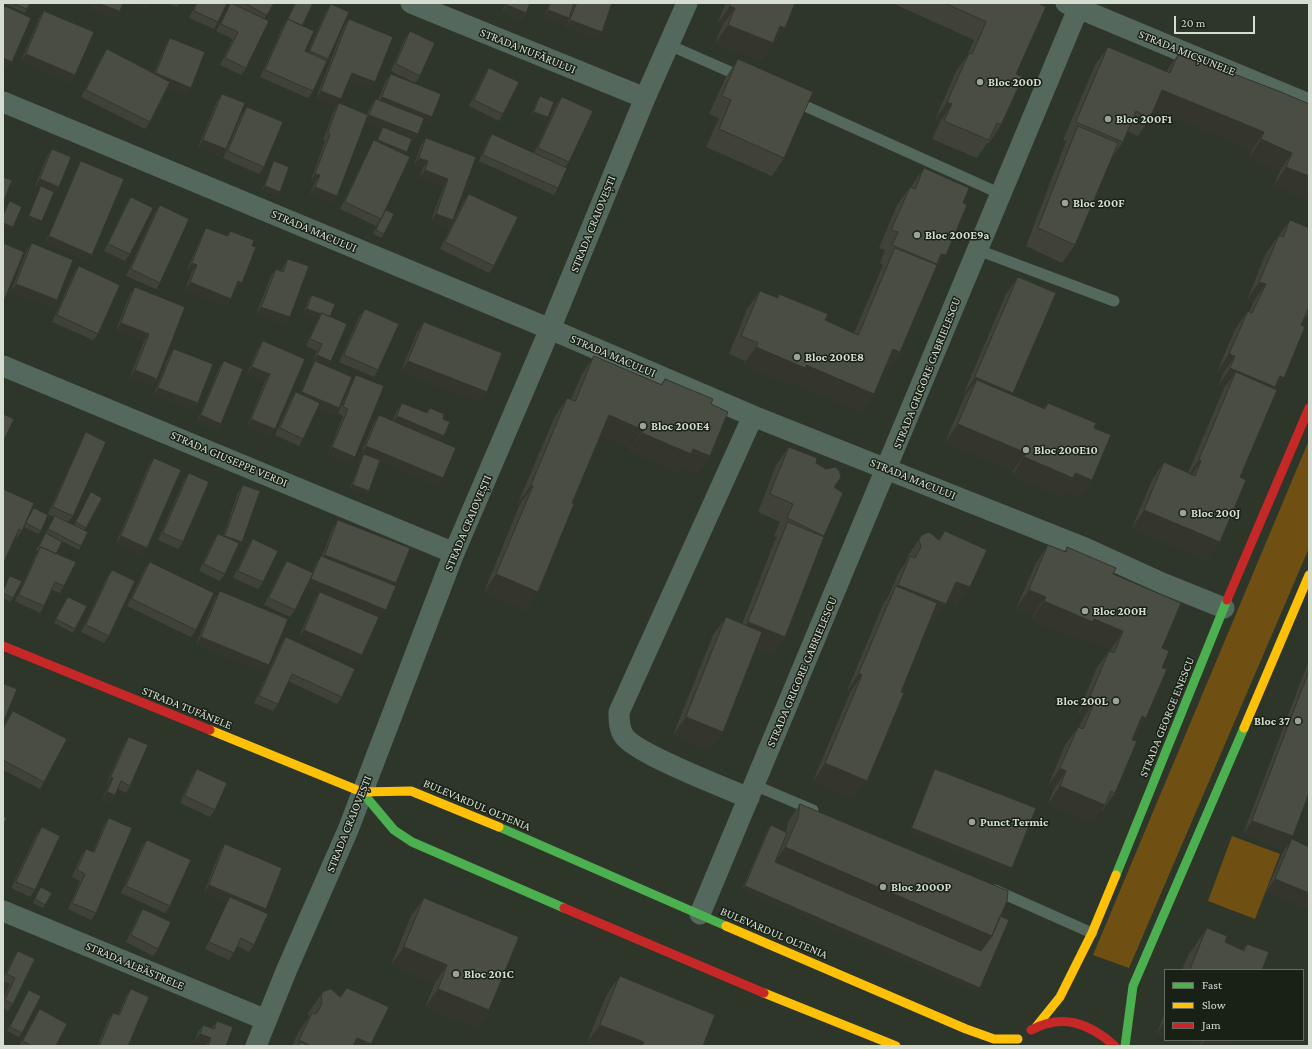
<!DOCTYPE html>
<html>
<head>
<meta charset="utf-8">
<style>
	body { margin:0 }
	#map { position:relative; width:1312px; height:1049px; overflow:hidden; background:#2e362a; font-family:"Crimson Pro",serif }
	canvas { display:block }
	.frame { position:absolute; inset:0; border:4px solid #d4ddcf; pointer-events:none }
	.legend { position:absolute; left:1164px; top:969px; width:140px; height:72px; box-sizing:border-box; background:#192016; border:1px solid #646c60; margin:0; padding:5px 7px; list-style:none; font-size:12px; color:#d4ddcf }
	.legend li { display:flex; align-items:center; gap:8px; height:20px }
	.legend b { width:20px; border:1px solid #646c60 }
	.scale { position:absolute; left:1174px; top:16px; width:81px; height:18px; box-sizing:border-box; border:2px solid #d4ddcf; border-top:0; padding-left:5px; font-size:12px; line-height:14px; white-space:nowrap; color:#d4ddcf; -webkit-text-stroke:3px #192016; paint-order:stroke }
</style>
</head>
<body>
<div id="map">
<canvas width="1312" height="1049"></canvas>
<div class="frame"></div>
<ul class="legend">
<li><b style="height:5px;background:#4caf50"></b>Fast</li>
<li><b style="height:5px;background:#ffc107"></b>Slow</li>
<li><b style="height:5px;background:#c62828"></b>Jam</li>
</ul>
<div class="scale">20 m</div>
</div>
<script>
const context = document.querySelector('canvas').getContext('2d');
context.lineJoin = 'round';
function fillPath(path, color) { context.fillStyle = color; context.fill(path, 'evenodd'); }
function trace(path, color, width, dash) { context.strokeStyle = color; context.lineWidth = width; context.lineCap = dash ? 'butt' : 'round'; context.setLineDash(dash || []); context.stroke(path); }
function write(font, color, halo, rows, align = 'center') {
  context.font = font + ' "Crimson Pro",serif'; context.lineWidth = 3; context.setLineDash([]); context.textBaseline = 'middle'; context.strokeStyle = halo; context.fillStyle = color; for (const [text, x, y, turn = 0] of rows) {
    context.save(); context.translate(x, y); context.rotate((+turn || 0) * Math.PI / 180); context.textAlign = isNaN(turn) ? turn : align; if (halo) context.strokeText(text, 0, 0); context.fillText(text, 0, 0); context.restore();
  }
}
const green = new Path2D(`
	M1309 440V548L1129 968 1093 955Z
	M1232 836 1280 854 1255 919 1208 901Z`);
const lane = new Path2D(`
	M669 45 742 77
	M794 101 1001 194
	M978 250 1114 301
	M754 785 813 810
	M995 890 1092 933`);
const street = new Path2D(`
	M411 3 645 98
	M1066 3 1309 104
	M3 102 550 329 753 416 1085 548 1162 583 1224 608
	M3 366 454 553
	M749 798C725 788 635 753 624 736 619 729 619 720 619 712L753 416
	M3 911 266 1020
	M700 914 1078 9
	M256 1046 287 969 348 830 454 553 550 329 645 98 687 3`);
const fast = new Path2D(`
	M362 792 394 830 412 842 564 908
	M499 827 726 926
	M1116 875 1227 600
	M1125 1046 1133 986 1244 728`);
const slow = new Path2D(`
	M1244 728 1309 575
	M210 730 362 792 411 791 499 827
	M726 926 966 1029 994 1039H1018
	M764 993 896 1046
	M1035 1028 1060 997 1092 933 1116 875`);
const jam = new Path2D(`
	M1227 600 1309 408
	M3 646 210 730
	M564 908 764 993
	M1031 1030C1063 1013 1089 1023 1115 1046`);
const wall = new Path2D(`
	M3 3H30L25 13Z
	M94 3H123L120 11 115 18 91 9Z
	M167 3H180L177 7Z
	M196 3H227L218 22 214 29 189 18Z
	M231 3 235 4 236 3H274L264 19 246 68 241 75 220 65 233 39 216 31 227 10Z
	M295 3H313L302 26 305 51 308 52 326 11 331 4 328 59 326 62 313 91 308 98 260 77 283 26 287 21Z
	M506 3H530L526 13 521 20 502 12Z
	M549 3H574L564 25 544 17Z
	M575 3H612L597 39 566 27Z
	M726 3H795L785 28 760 61 715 43 722 26 717 24Z
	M892 3H1038L1001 125 989 143H987L977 158 932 139 940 122 935 120 956 71 967 56 974 40Z
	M44 11 75 75 70 82 21 61 39 18Z
	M349 19 370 89 349 80 336 106 316 98 344 26Z
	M410 31 420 76 415 83 391 71 405 38Z
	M170 38 186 94 168 87 150 122 145 129 81 97 102 56 107 49 154 73 166 44Z
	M1108 47 1166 72 1179 53 1281 92 1309 200 1274 185 1280 171 1249 157 1252 150 1154 109 1150 118 1138 136 1127 131 1123 142 1112 157 1075 245 1062 263 1026 246 1065 144 1067 141 1063 140 1095 65Z
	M738 59 784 158 772 176 706 147 719 118 709 114 726 77Z
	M489 68 503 114 499 121 469 106 484 75Z
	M391 74 427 124 423 122 418 134 413 141 411 140 405 155 384 213 386 210 384 234 381 238 373 234 381 219 376 226 340 209 370 147 374 140 376 141 382 129 365 122 332 203 310 194 315 182 311 180 325 141 323 140 334 110 339 103 367 114 371 106 376 99 378 100 386 80Z
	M222 94 221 156 198 147 217 101Z
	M540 96 546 120 531 116 537 100Z
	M562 97 569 162 565 167 558 188 554 195 479 161 487 141 492 134 534 153 557 103Z
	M247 107 264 167 259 174 223 158 242 114Z
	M426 138 476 157 453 220 448 227 431 220 444 186 420 177 423 168 414 165 421 145Z
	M52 149 54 194 53 193 39 225 27 219 40 188 35 186 47 156Z
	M81 161 92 255 87 261 45 243 77 168Z
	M274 161 280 192 277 196 262 190 272 165Z
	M924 168 969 188 900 352 888 370 885 369 862 412 794 383 792 386 743 365 745 361 729 354 747 309 760 291 776 298 779 294 825 320 854 333 883 265 880 263 885 250 879 248 897 205 910 187H911Z
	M469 194 494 266 489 273 440 249 464 200Z
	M131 197 130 254 125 261 104 251 126 204Z
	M10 201 13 227 11 231 3 228V214L7 205Z
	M160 205V283L156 289 126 276 155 212Z
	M1290 220 1309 228V312L1303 321 1207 560 1132 528 1152 480 1164 462 1188 473 1224 388 1218 386 1223 374 1217 372 1235 329 1248 311 1249 312 1253 302 1247 300 1266 253 1279 235Z
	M206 228 227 236 230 231 252 246 237 290 235 289 226 306 185 289 192 272 187 270 202 235Z
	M32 243 57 300 52 307 11 291 27 250Z
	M288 259 285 324 256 314 271 276 276 269 281 271 284 265Z
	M79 266 98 334 93 340 52 322 74 273Z
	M1018 277 1012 395 1044 408 1048 403 1094 428 1080 498 1064 491 1061 496 1012 475 1013 471 945 442 965 396 963 395 1006 294Z
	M135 287 185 307 157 379 152 386 130 377 144 341 116 330 130 294Z
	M312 295 330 317 331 361 327 366 339 408 334 415 317 408 303 439 299 446 275 435 291 399 296 392 300 394 311 368 314 363 312 362 317 351 306 346 317 320 319 318 304 312 309 298Z
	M365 309 378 370 374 377 339 362 360 315Z
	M424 322 480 402 401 371 417 332Z
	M263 341 305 359 270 436 247 426 265 381 247 374 258 348Z
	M174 349 198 403 193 410 154 394 169 356Z
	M594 356 661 384 665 379 711 404 710 456 697 474 681 468 678 472 629 451 631 448 601 435 525 610 484 592 520 504 518 503 555 416 567 398 571 399 582 374Z
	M224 361 221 424 216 430 197 422 219 368Z
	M356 375 355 457 350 463 328 454 343 416 338 413 352 382Z
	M402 403 426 413 430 408 443 419 440 441 443 478 438 485 380 461 369 491 367 494 350 488 362 457 364 454 361 453 374 422 379 415 393 421 397 410Z
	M86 432 73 516 68 522 74 525 91 492 86 528 84 530 81 546 79 550 46 533 54 517 48 514 82 439Z
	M789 447 816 463 826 469 834 487 824 536 785 637 772 655 756 648 723 732 710 750 673 735 713 635 726 617 742 624 775 540 777 538 774 536 780 522 758 512 776 465Z
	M154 458 143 555 116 543 149 465Z
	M189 473 183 542 178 549 158 540 184 480Z
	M243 485 237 549 225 574 220 581 199 571 213 541 218 534 223 536 238 492Z
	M3 489 22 531 17 537H15Z
	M34 508 41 531 38 534 24 527Z
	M338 520 396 583 394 585 381 617 323 593 362 655 357 662 299 637 315 599 320 592 306 586 295 610 290 617 264 605 282 568 287 561 312 573 316 563 321 556H322L333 527Z
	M46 533 56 554 64 586 60 593 52 590 44 606 40 613 15 601 36 554 38 551 36 550 43 537Z
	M922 535 957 605 947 601 933 622 930 620 854 799 813 781 850 693 847 691 883 604 888 597 898 574 907 560V557Z
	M253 539 263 582 258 589 233 578 248 546Z
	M1048 545 1064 552 1067 547 1113 574 1162 648 1115 793 1102 811 1101 810 1092 823 1048 804 1054 789 1048 786 1065 745 1078 727H1079L1084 717 1078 714 1096 669 1109 651H1110L1111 649 1083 637 1081 640 1031 619 1033 615 1016 608 1036 563Z
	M150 562 196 630 191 637 127 606 145 568Z
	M112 570 109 636 104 643 81 632 107 577Z
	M10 576 13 598 10 602 3 598V590Z
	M220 591 269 665 264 672 196 644 215 598Z
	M68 597 75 629 73 633 54 623Z
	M286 637 342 697 337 704 288 681 278 704 273 711 254 703 281 644Z
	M1309 660V793L1293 836 1283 849 1243 834Z
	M13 711 44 782 40 789 3 770V727L8 718Z
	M129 737 130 786 126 793 118 789 115 795 110 802 102 799 109 785 106 784 124 744Z
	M197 769 215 810 210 817 180 803 192 776Z
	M935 769 1012 868 1010 871 910 832 933 772Z
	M800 804 1000 916 977 991 742 889 768 829 771 825 786 832 788 822Z
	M109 818 96 913 91 920 68 909 80 881 72 877 81 856 86 849 93 852 104 825Z
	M42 827 35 890 30 897 11 888 37 833Z
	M1292 839 1309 847 1266 892 1283 852Z
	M147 840 170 906 165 913 121 893 142 846Z
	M225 844 266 909 263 912 254 945 249 952 237 946 234 953 229 960 205 949 227 902 204 892 220 851Z
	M41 887 45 905 43 908 33 903 38 891Z
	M424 898 489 1010 477 1028 425 1007 435 983 391 965 411 916Z
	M143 909 158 949 153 956 126 942 138 916Z
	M1207 928 1225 942 1242 950 1247 944 1262 970H1182L1189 954Z
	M18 951 13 1004 8 1011 3 1008V1000L10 984 3 981V979L13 958Z
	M620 976 703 1046H596L587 1042 607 994Z
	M131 989 128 1046H97L108 1020 113 1013 118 1015 126 996Z
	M29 990 22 1033 19 1037 7 1031 27 993Z
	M324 991 371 1044 370 1046H292L299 1031 309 1017 308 1013Z
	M40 1009 56 1046H19L35 1016Z
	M1165 1013V1037L1157 1033Z
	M217 1021 226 1046H205L206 1045 195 1041 198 1032 203 1025 212 1028Z
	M1187 1040H1233L1229 1046H1199L1200 1045Z`);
const shadedWall = new Path2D(`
	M95 3H98L120 11 115 18 91 9Z
	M130 3H151L147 10Z
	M507 5 526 13 521 20 502 12Z
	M730 6 735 8 722 26 717 24Z
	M548 10 569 18 564 25 544 17Z
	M570 20 602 32 597 39 566 27Z
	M728 25 780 26 785 28 760 61 715 43Z
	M26 54 75 75 70 82 21 61Z
	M3 58 12 62 7 69 3 67Z
	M156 73 191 88 186 94 151 80Z
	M352 73 375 82 370 89 347 80Z
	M1162 90 1264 132 1252 150 1150 108Z
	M321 91 341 99 336 106 316 98Z
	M382 97 432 117 427 124 377 104Z
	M947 102 952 104 940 122 935 120Z
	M534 112 548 117 546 120 531 116Z
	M369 115 418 134 413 141 383 129V127L382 129 365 122Z
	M1261 139 1292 153 1280 171 1249 157Z
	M203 140 226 149 221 156 198 147Z
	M378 140 407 152 404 155 375 143Z
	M419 158 428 161 423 168 414 165Z
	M1286 167 1309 176V200L1274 185Z
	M425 170 448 179 444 186 420 177Z
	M315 174 320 175 315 182 311 180Z
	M40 179 59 187 54 194 40 188 41 186 40 188 35 186Z
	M265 186 280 192 277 196 262 190Z
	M315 187 337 196 332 203 310 194Z
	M436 214 453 220 448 227 431 220Z
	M29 216 42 221 39 225 27 219Z
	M3 223 13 227 11 231 3 228Z
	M49 236 92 255 87 261 45 243Z
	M941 254 946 255 933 273H931L937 264Z
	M192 263 197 265 192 272 187 270Z
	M238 281 242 283 237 290 233 288Z
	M190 282 231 299 226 306 185 289Z
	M1259 282 1266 284 1253 302 1247 300Z
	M16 284 57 300 52 307 11 291Z
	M261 307 290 317 285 324 256 314Z
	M307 309 321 314 319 318 304 312Z
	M121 323 149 334 144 341 116 330Z
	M756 347 806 365 874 394 862 412 794 383 792 386 743 365Z
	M893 349 900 352 888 370 881 367Z
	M1229 354 1235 356 1223 374 1217 372Z
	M317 355 331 361 326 368 315 361 314 363 312 362Z
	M408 361 487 392 480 402 401 371Z
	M252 367 270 374 265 381 247 374Z
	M1230 368 1280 376 1284 378 1272 395 1236 372 1224 388 1218 386Z
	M135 370 157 379 152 386 130 377Z
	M975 377 1013 393 1001 411 977 380 965 396 963 395Z
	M158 388 198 403 193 410 154 394Z
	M302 392 339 408 334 415 297 399Z
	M201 415 221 424 216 430 197 422Z
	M609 415 643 430 631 448 596 433Z
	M397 416 444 436 439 443 392 423Z
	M251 419 275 429 270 436 247 426Z
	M958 424 1026 453 1013 471 945 442Z
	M642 433 693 449 710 456 697 474 681 468 678 472 629 451Z
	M366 446 443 478 438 485 361 453Z
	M332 447 355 457 350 463 328 454Z
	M1024 457 1075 473 1092 480 1080 498 1064 491 1061 496 1012 475Z
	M1199 460 1201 461 1189 479 1186 478Z
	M353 485 369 491 367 494 350 488Z
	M531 485 533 486 520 504 518 503Z
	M1144 510 1220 542 1207 560 1132 528Z
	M121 536 147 548 143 555 116 543Z
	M225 536 242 542 237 549 220 543Z
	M325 555 396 583 391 590 320 562Z
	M496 574 538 592 525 610 484 592Z
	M311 579 386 610 381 617 306 586Z
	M956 582 970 587 957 605 943 600Z
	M898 585 946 604 933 622 888 604 894 591Z
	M1029 590 1046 597 1033 615 1016 608Z
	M1044 601 1094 619 1123 631 1111 649 1083 637 1081 640 1031 619Z
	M748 622 785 637 772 655 735 640Z
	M304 630 362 655 357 662 299 637Z
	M201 637 269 665 264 672 196 644Z
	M859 673 862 675 850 693 847 691Z
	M1090 696 1096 699 1084 717 1078 714Z
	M1142 716 1146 718 1134 736Z
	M686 717 723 732 710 750 673 735Z
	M825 763 867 781 854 799 813 781Z
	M1060 768 1066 771 1054 789 1048 786Z
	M111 777 113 778 109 785 106 784Z
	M1060 786 1105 805 1092 823 1048 804Z
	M107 792 115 795 110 802 102 799Z
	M1252 821 1293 836 1283 849 1243 834Z
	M912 828 1012 868 1010 871 910 832Z
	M785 847 992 936 979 954 773 865Z
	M1275 879 1309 893V910L1266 892Z
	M209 885 266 909 261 916 230 897 227 902 204 892Z
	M745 886 980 988 977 991 742 889Z
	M404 947 447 965 435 983 391 965Z
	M438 989 489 1010 477 1028 425 1007Z
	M1165 1021V1037L1157 1033Z
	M600 1025 644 1042 641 1046H596L587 1042Z
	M200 1034 211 1038 206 1045 195 1041Z
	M357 1038 371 1044 370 1046H352Z
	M1173 1040H1179L1178 1042Z
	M1187 1040H1203L1200 1045Z
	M1205 1040H1233L1229 1046H1201Z`);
const building = new Path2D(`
	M13 3H30L27 9Z
	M98 3H123L120 11Z
	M197 3H227L218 22 194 11Z
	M231 3 269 21 246 68 225 58 238 32 221 24Z
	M245 3H274L267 15Z
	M296 3H313L302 26 288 19Z
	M508 3H530L526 13 507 5Z
	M551 3H574L569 18 548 10Z
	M577 3H612L602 32 570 20Z
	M731 3H795L785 28 780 26 773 43 728 25 735 8 730 6Z
	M945 3H1038L1046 7 1016 74 1023 77 1001 125 997 123 989 140 944 121 952 104 947 102 969 53 972 54 986 22Z
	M331 4 349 12 328 59 310 51Z
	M5 6 31 18 12 62 3 58V12Z
	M44 11 94 32 75 75 26 54Z
	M288 19 314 31 305 51 327 61 313 91 265 70Z
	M349 19 393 37 375 82 352 73 341 99 321 91Z
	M410 31 435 43 420 76 396 64Z
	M170 38 205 52 191 88 156 73Z
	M1108 47 1170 73 1179 53 1281 92 1309 104V176L1286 167 1292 153 1261 139 1264 132 1162 90 1150 118 1136 111 1123 142 1076 122Z
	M107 49 170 82 150 122 86 90Z
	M738 59 813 92 784 158 719 129 731 100 722 96Z
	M489 68 519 82 503 114 474 100Z
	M391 74 441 94 432 117 382 97Z
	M222 94 245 103 226 149 203 140Z
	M540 96 554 102 548 117 534 112Z
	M562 97 593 111 569 162 538 148Z
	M376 99 424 118 418 134 369 115Z
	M339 103 368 115 337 196 315 187 320 175 315 174 330 134 328 133Z
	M247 107 283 122 264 167 228 151Z
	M1078 126 1118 143 1075 245 1038 228Z
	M383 127 412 139 407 152 378 140Z
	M492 134 567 168 558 188 483 155Z
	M426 138 476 157 453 220 436 214 448 179 425 170 428 161 419 158Z
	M374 140 410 157 381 219 345 202Z
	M52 149 71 157 59 187 40 179Z
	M81 161 124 179 92 255 49 236Z
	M274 161 289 167 280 192 265 186Z
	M924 168 969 188 963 203 967 205 946 255 941 254 937 264 892 245 898 232 891 230 910 187 915 189Z
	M3 177 12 180 3 203Z
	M41 186 54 192 42 221 29 216Z
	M469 194 518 217 494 266 445 242Z
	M131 197 153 208 130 254 108 244Z
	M10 201 22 207 13 227 3 223V216Z
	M160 205 189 219 160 283 131 269Z
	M386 210 394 214 384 234 376 230Z
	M1290 220 1309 228V307L1301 325 1305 327 1284 378 1280 376 1275 387 1230 368 1235 356 1229 354 1248 311 1252 313 1266 284 1259 282 1279 235 1283 237Z
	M206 228 228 236 230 231 254 240 252 246 256 247 242 283 238 281 231 299 190 282 197 265 192 263Z
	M3 243 24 252 3 303Z
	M32 243 73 260 57 300 16 284Z
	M895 248 937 265 900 352 893 349 874 394 806 365 805 368 756 347 758 343 741 336 760 291 778 298 779 294 828 314 825 320 858 335Z
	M288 259 309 266 290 317 261 307 276 269 283 272Z
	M79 266 120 285 98 334 57 315Z
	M1018 277 1056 293 1013 393 975 377Z
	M135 287 185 307 157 379 135 370 149 334 121 323Z
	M312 295 335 304 330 317 322 313 321 314 307 309Z
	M365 309 399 324 378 370 344 355Z
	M322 313 347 324 331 361 317 355 322 344 310 339Z
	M424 322 502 353 487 392 408 361Z
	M263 341 305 359 275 429 251 419 270 374 252 367Z
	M174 349 213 364 198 403 158 388Z
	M594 356 662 385 665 379 713 399 711 404 728 412 710 456 693 449 691 454 642 433 643 430 609 415 572 503 574 504 538 592 496 574 533 486 531 485 567 398 575 401Z
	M224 361 243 369 221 424 201 415Z
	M315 361 352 377 339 408 302 392Z
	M1236 372 1277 390 1240 477 1246 480 1220 542 1144 510 1164 462 1195 476 1201 461 1199 460Z
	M356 375 384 386 355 457 332 447 348 409 343 407Z
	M977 380 1045 409 1048 403 1096 423 1094 428 1111 435 1092 480 1075 473 1073 478 1024 457 1026 453 958 424Z
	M296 392 320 403 303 439 280 428Z
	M402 403 427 413 430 408 444 414 443 419 450 422 444 436 397 416Z
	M3 414 14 419 3 442Z
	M379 415 456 448 443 478 366 446Z
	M86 432 106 442 73 516 53 507Z
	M789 447 817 458 816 463 826 469 835 467 839 470 841 477 834 487 843 493 824 536 787 518 793 504 770 494Z
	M364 454 380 460 369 491 353 485Z
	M154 458 181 470 147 548 121 536Z
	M189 473 209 482 183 542 163 533Z
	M243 485 260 491 242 542 225 536Z
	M3 489 34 503 22 531 19 529 3 564Z
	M91 492 102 498 86 528 76 522Z
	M34 508 48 515 41 531 26 523Z
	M55 516 88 532 81 546 48 529Z
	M338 520 410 548 396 583 325 555Z
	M788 522 824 537 785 637 748 622Z
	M945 531 987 550 970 587 956 582 946 604 898 585 910 556 915 558 921 547 919 539 922 535 929 532 939 540Z
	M46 533 62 542 56 554 41 547 40 548 39 547Z
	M218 534 239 543 225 574 204 564Z
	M253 539 278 551 263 582 238 571Z
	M1048 545 1066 552 1067 547 1116 568 1113 574 1181 603 1162 648 1169 651 1162 668 1167 669 1146 718 1142 716 1132 740 1137 741 1115 793 1111 791 1105 805 1060 786 1066 771 1060 768 1078 727 1083 729 1096 699 1090 696 1109 651 1114 653 1123 631 1094 619 1093 622 1044 601 1046 597 1029 590Z
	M41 547 76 562 64 586 55 582 44 606 19 595Z
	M321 556 396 586 386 610 311 579Z
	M287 561 313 573 295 610 269 598Z
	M150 562 214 593 196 630 132 599Z
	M112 570 135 581 109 636 86 625Z
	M10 576 22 581 13 598 3 593V591Z
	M896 586 937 603 901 692 904 693 867 781 825 763 862 675 859 673Z
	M220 591 288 619 269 665 201 637Z
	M320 592 379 617 362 655 304 630Z
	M68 597 87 606 75 629 56 619Z
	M726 617 762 632 723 732 686 717Z
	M286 637 355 669 342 697 292 674 278 704 259 696Z
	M1309 671V793L1293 836 1252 821Z
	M4 684 17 689 3 723V686Z
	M13 711 67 739 44 782 3 760V729Z
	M129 737 148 745 130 786 121 781 115 795 107 792 113 778 111 777Z
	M197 769 227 783 215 810 185 796Z
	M935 769 1036 808 1012 868 912 828Z
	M800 804 1008 891 1007 901 992 936 785 847 798 818Z
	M3 816 7 818 3 825Z
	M109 818 132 828 96 913 72 903 85 874 77 870 86 849 94 852Z
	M771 825 787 833 775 862 981 951 992 936 1000 916 1009 920 980 988 745 886Z
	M42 827 60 836 35 890 16 882Z
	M1292 839 1309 847V893L1275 879Z
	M147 840 191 860 170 906 126 886Z
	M225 844 282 868 266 909 209 885Z
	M41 887 52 893 45 905 35 899Z
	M230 897 268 914 254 945 241 938 234 953 209 942Z
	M424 898 519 937 489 1010 438 989 447 965 404 947Z
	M143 909 171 922 158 949 131 935Z
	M1207 928 1227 936 1225 942 1244 951 1247 944 1269 952 1262 970H1190Z
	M18 951 35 959 13 1004 5 1000 15 978 7 974Z
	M620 976 715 1015 703 1046H642L644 1042 600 1025Z
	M347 988 389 1007 371 1044 357 1038 353 1046H311L299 1040 312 1013 316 1014 322 1004 321 995 324 991 331 989 340 997Z
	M131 989 149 997 128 1046H99L113 1013 119 1015Z
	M29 990 41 996 22 1033 10 1027Z
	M40 1009 67 1024 56 1046H32L23 1041Z
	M217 1021 233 1027 226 1046H208L211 1038 200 1034 203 1025 214 1029Z
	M300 1042 310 1046H299Z`);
const markers = [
	[980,82,4,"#9aa395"],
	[1108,119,4,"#9aa395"],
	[1065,203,4,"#9aa395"],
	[917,235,4,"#9aa395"],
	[797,357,4,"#9aa395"],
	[643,426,4,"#9aa395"],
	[1026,450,4,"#9aa395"],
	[1183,513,4,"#9aa395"],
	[1085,611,4,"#9aa395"],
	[1116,701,4,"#9aa395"],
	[1298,721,4,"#9aa395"],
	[972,822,4,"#9aa395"],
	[883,887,4,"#9aa395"],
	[456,974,4,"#9aa395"]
];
const streetNames = [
	["STRADA NUFĂRULUI",528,51,22],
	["STRADA MICȘUNELE",1187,53,22],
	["STRADA CRAIOVEȘTI",593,224,-68],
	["STRADA MACULUI",314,231,23],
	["STRADA MACULUI",613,356,23],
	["STRADA GRIGORE GABRIELESCU",927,373,-68],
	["STRADA GIUSEPPE VERDI",229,459,23],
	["STRADA MACULUI",913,479,22],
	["STRADA CRAIOVEȘTI",468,523,-67],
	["STRADA GRIGORE GABRIELESCU",802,672,-67],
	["STRADA TUFĂNELE",187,708,22],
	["STRADA GEORGE ENESCU",1167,717,-68],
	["BULEVARDUL OLTENIA",477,805,23],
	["STRADA CRAIOVEȘTI",349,824,-68],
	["BULEVARDUL OLTENIA",774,933,23],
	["STRADA ALBĂSTRELE",135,966,23]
];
const poiNames = [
	["Bloc 200D",988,82],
	["Bloc 200F1",1116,119],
	["Bloc 200F",1073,203],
	["Bloc 200E9a",925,235],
	["Bloc 200E8",805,357],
	["Bloc 200E4",651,426],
	["Bloc 200E10",1034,450],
	["Bloc 200J",1191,513],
	["Bloc 200H",1093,611],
	["Bloc 200L",1108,701,"right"],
	["Bloc 37",1290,721,"right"],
	["Punct Termic",980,822],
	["Bloc 200OP",891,887],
	["Bloc 201C",464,974]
];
fillPath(green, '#704f12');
trace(lane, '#54685e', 11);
trace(street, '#54685e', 21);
trace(fast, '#4caf50', 9);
trace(slow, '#ffc107', 9);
trace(jam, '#c62828', 9);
fillPath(wall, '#404239');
fillPath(shadedWall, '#34362e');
fillPath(building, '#4a4d42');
trace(building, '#34362e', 1);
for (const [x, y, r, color] of markers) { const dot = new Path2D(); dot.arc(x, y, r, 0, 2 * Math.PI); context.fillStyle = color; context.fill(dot); trace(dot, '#192016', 1.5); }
write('12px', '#d4ddcf', '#192016', streetNames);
write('bold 12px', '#d4ddcf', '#192016', poiNames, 'left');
</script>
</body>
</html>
